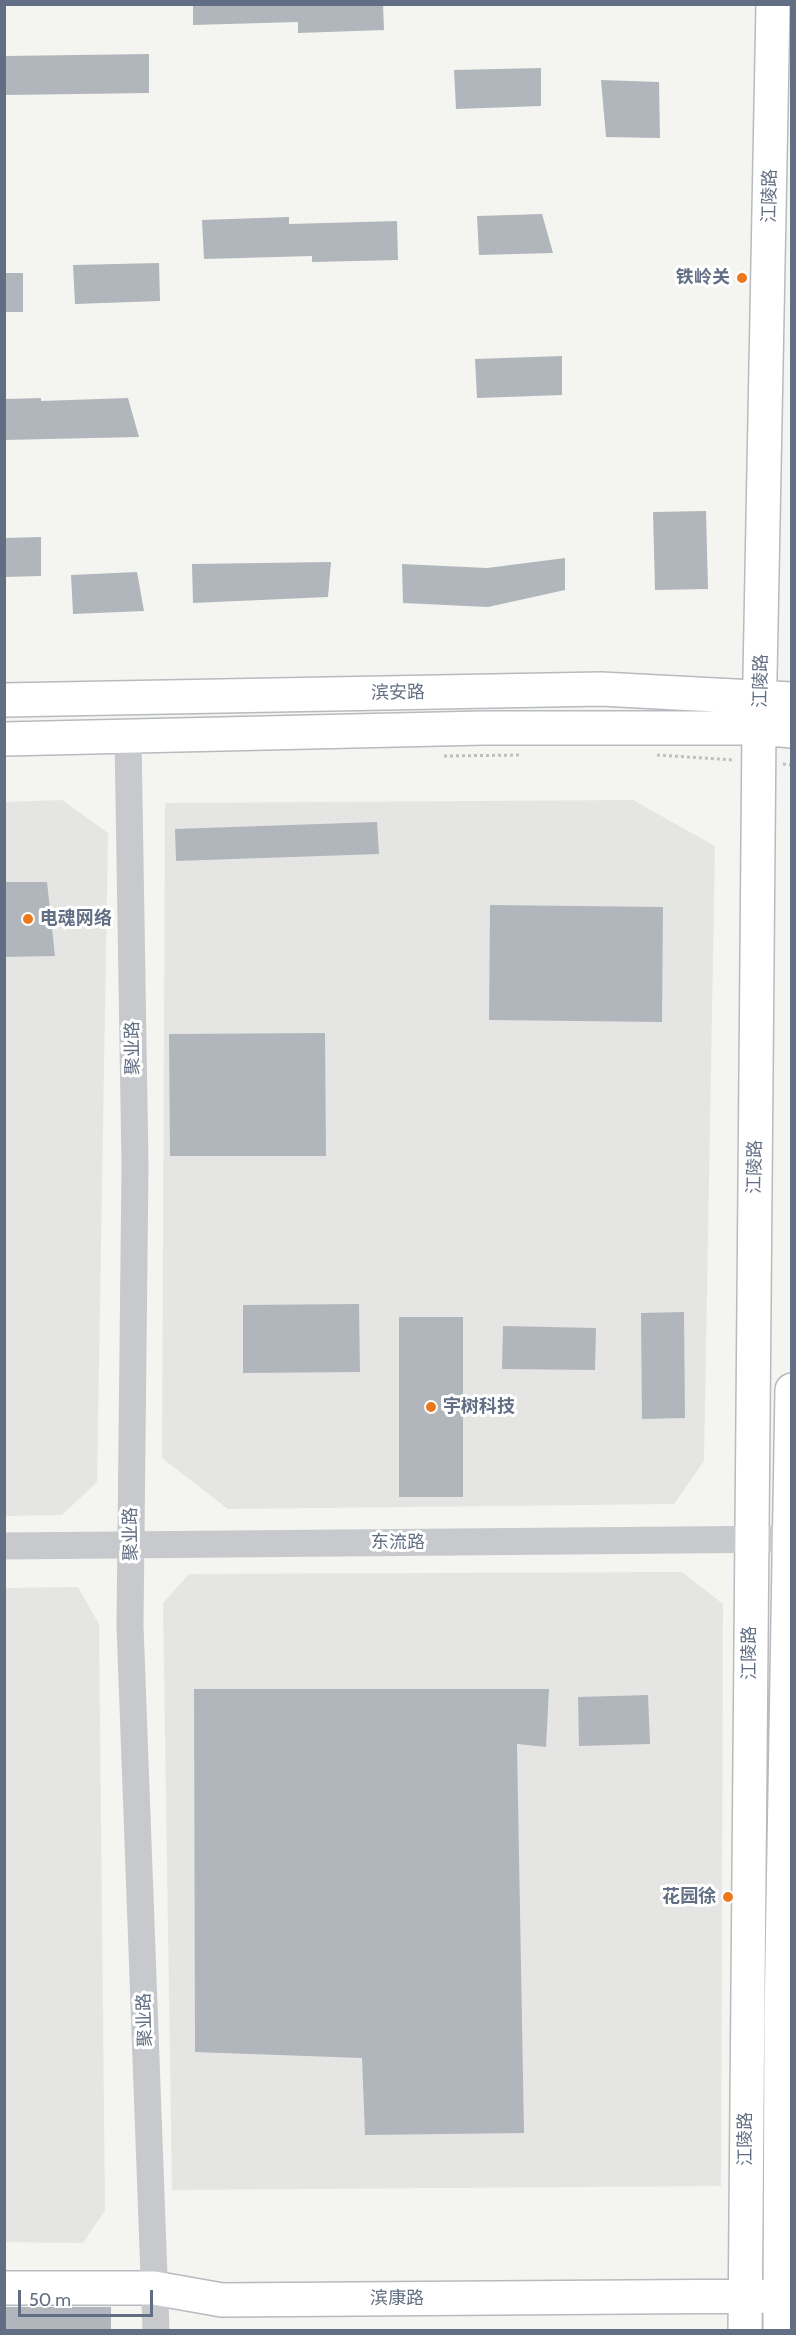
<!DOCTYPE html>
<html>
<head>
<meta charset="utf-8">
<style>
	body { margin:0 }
	#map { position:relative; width:796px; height:2335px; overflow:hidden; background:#f4f5f1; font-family:Cabin,sans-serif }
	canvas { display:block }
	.frame { position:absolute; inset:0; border:6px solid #626e83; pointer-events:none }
	.scale { position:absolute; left:18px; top:2290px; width:135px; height:27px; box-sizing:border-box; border:3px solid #626e83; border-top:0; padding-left:8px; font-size:18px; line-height:21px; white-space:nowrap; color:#626e83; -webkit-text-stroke:4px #fff; paint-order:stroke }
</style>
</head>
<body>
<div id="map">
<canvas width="796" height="2335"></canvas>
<div class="frame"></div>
<div class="scale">50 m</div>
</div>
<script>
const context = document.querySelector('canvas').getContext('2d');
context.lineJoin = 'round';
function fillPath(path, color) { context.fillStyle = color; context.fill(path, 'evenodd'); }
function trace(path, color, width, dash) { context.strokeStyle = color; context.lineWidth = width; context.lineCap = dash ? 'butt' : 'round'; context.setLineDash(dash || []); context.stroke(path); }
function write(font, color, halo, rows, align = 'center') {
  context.font = font + ' Cabin,"Noto Sans SC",sans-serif'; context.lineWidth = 6; context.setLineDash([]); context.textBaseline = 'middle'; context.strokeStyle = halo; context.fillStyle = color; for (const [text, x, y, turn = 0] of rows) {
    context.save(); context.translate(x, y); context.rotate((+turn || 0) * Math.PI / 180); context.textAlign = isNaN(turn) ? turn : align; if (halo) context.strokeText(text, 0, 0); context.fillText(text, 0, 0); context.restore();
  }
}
const built = new Path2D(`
	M62 800 108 833 97 1482 62 1515 5 1516 4 802Z
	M633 800 715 846 704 1461 674 1504 228 1509 162 1458 165 803Z
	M682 1572 723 1604 721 2186 172 2190 163 1603 189 1574Z
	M78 1587 99 1624 105 2210 83 2243 5 2242V1588Z`);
const building = new Path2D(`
	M193 4H383L384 30 298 33V22L193 25Z
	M149 54V93L4 95V56Z
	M541 68V106L456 109 454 70Z
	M601 80 659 82 660 138 606 137Z
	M542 214 553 253 479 255 477 216Z
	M289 217V224L397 221 398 260 312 262V256L204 259 202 220Z
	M159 263 160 301 75 304 73 265Z
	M4 273H23V312H4Z
	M562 356V395L477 398 475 359Z
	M41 398V401L128 398 139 437 4 440V399Z
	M706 511 708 589 655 590 653 512Z
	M41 537V576L4 577V538Z
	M565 558V590L488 607 403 603 402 564 487 568Z
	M331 562 328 597 193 603 192 564Z
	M137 572 144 611 73 614 71 575Z
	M377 822 379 854 176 861 175 829Z
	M4 882H47L55 956 4 957Z
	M490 905 663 907 662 1022 489 1020Z
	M325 1033 326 1156H170L169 1034Z
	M359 1304 360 1372 243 1373V1305Z
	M684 1312 685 1418 642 1419 641 1313Z
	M399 1317H463V1497H399Z
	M503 1326 596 1328 595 1370 502 1369Z
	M194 1689H549L546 1747 517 1744 524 2133 365 2135 362 2058 195 2052Z
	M648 1695 650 1744 579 1746 578 1697Z
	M4 2307H111V2331H4Z`);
const path = new Path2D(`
	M657 755 734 760
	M444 756 522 755
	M783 764 792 765`);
const minor = new Path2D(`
	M128 737 135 1165 130 1625 156 2330
	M4 1546 792 1539`);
const major = new Path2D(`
	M4 700 601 689 792 699
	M4 739 483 728H759L792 731
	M4 2288H154L222 2300 766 2296
	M745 2330 759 728 773 4
	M780 2330 781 2020 792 1390`);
const markers = [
	[742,278,6,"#eb781b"],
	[28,919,6,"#eb781b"],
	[431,1407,6,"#eb781b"],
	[728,1897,6,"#eb781b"]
];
const streetNames = [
	["江陵路",770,196,-89],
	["江陵路",761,681,-89],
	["滨安路",398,693,-1],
	["聚业路",133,1048,-91],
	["江陵路",755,1167,-89],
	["聚业路",131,1534,-91],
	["东流路",398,1543],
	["江陵路",750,1653,-90],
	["聚业路",145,2020,-92],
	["江陵路",746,2139,-90],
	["滨康路",397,2299]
];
const poiNames = [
	["铁岭关",730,278],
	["电魂网络",40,919,"left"],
	["宇树科技",443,1407,"left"],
	["花园徐",716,1897]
];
fillPath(built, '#e5e5e4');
fillPath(building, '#b1b6bc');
trace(major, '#b7babe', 36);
trace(path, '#bebfc1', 3, [3, 3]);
trace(minor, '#c7c9cd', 27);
trace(major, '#fff', 33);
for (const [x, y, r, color] of markers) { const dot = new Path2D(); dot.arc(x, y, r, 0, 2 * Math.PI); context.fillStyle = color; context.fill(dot); trace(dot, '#fff', 2); }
write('18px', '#626e83', '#fff', streetNames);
write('bold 18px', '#626e83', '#fff', poiNames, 'right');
</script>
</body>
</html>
